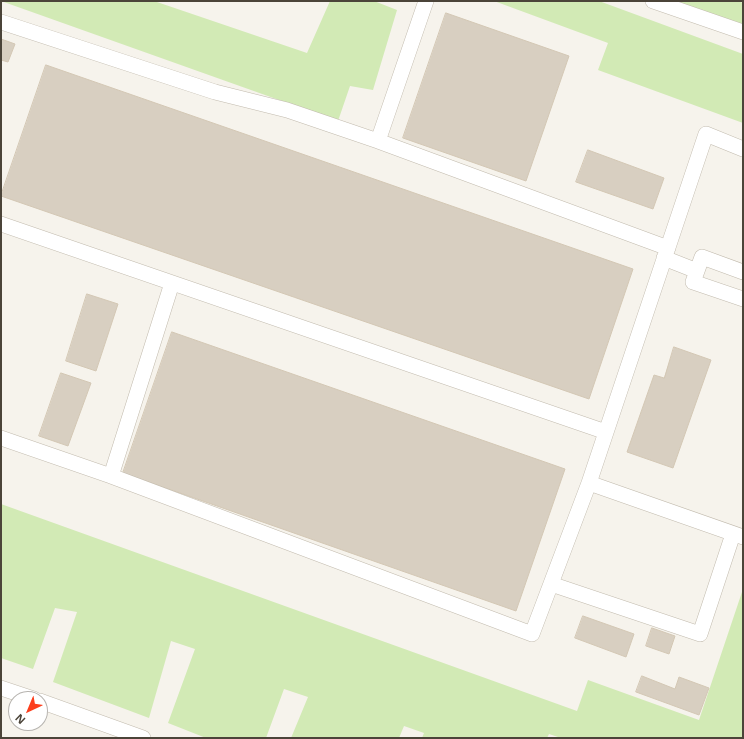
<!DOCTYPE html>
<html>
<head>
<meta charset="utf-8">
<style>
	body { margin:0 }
	#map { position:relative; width:744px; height:739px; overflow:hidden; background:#f6f3ec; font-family:"Noto Sans",sans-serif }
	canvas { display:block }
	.frame { position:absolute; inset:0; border:2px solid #4b4439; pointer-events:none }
	.north { position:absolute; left:8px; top:691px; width:40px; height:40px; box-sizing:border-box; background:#fff; border:1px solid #b7b4b0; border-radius:50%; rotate:224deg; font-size:11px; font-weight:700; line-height:16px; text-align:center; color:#4b4439 }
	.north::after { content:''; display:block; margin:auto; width:14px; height:18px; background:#fc3f1d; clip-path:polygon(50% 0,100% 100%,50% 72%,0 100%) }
</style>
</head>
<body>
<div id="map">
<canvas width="744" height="739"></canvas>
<div class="frame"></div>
<div class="north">N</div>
</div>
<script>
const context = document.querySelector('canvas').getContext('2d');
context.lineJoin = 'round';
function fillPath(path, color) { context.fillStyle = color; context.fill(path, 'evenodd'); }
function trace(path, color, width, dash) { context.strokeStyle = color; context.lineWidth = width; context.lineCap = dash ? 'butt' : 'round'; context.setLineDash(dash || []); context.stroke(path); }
const green = new Path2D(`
	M1 1H154L307 53 330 1H374L397 10 373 90 350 86 338 121Z
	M494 1H599L743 54V123L598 70 608 43Z
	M671 1H738L743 3V27Z
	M1 504 577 711 588 680 699 720 743 589V738H561L549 734 547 738H422L424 733 404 726 399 738H291L308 697 284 689 266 738H206L168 723 195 649 171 641 149 718 53 682 77 612 55 608 33 669 1 658Z`);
const building = new Path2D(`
	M446 13 569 56 526 181 403 138Z
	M1 39 15 44 8 62 1 60Z
	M46 65 633 269 589 399 1 196Z
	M588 150 664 178 653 209 576 182Z
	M87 294 118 304 96 371 66 361Z
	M172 332 565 469 516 611 123 473Z
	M674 347 711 360 673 468 627 452 654 375 664 378Z
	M61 373 91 383 68 446 39 436Z
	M583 616 634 634 626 657 575 638Z
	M652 628 675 636 669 654 646 646Z
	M642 676 675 689 679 677 709 688 699 715 636 692Z`);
const minor = new Path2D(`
	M653 1 743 32
	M1 22 215 92 287 110 378 141 668 248
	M378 141 426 1
	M743 149 706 134 589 483 743 537
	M1 224 606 432
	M664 258 697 271 693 282 743 299
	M697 271 702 257 743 272
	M1 438 111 476 532 634 589 483
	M111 476 172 283
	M551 584 700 634 733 534
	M1 688 34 699
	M40 701 143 738`);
fillPath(green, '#d2eab5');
fillPath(building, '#d8cfc1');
trace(building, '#d3c7b4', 1);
trace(minor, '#c2bbae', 16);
trace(minor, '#fff', 15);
</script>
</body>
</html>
